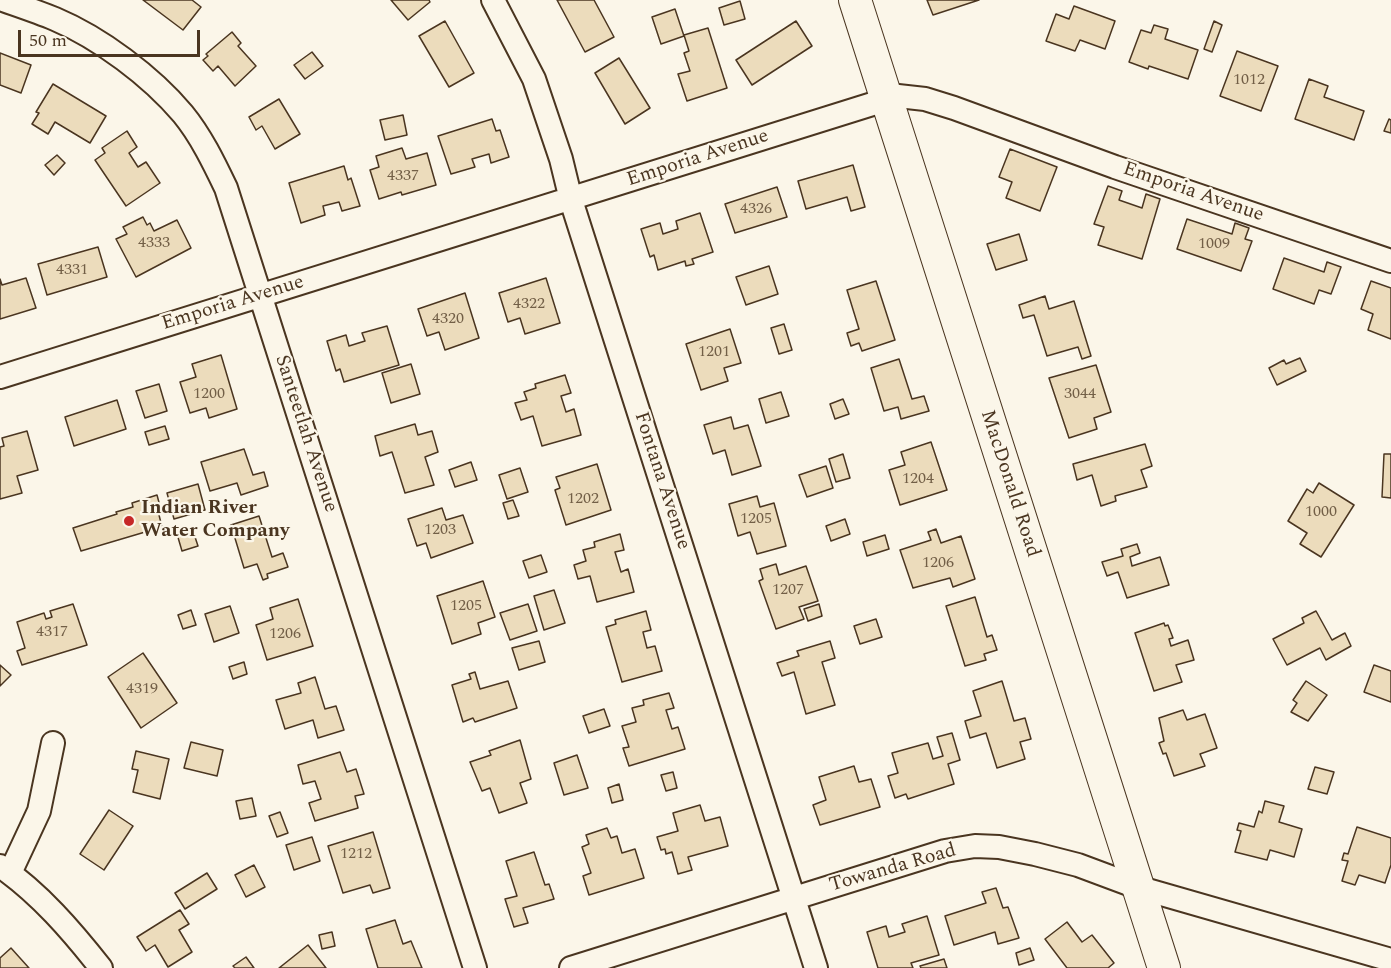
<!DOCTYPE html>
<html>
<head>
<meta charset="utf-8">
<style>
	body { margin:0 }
	#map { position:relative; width:1391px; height:968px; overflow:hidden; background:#fbf6e9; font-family:Spectral,serif }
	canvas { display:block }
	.scale { position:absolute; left:18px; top:30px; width:182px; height:27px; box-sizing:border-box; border:3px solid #4a3520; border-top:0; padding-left:8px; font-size:18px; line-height:21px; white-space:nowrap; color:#4a3520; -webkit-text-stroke:4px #fbf6e9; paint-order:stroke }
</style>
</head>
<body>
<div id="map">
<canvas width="1391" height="968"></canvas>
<div class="scale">50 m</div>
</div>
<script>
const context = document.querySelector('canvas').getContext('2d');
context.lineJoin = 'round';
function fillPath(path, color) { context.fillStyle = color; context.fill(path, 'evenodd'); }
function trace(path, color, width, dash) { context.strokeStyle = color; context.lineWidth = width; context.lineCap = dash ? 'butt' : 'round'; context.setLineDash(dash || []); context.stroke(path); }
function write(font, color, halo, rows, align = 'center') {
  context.font = font + ' Spectral,serif'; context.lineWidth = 4.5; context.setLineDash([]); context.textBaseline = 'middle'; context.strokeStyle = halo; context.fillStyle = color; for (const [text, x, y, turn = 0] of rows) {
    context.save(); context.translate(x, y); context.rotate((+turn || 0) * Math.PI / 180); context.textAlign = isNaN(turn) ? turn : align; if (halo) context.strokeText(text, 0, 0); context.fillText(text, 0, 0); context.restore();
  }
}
const building = new Path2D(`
	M143 0H192L201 7 183 30Z
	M391 0H429L430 2 408 20Z
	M557 0H594L614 37 585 52Z
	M927 0H979L933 15Z
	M740 1 745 19 724 25 719 8Z
	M1074 6 1115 21 1105 49 1080 40 1075 51 1046 41 1056 14 1069 19Z
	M675 9 684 36 661 44 652 17Z
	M445 21 474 73 449 87 419 36Z
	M796 21 812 46 752 85 736 60Z
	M1214 21 1222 25 1212 52 1204 49Z
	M1154 25 1168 29 1165 39 1198 50 1188 79 1149 66 1148 69 1129 62 1141 30 1151 33Z
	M708 28 727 88 687 101 678 74 690 71 684 53 689 51 684 35Z
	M232 32 241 43 238 46 256 66 235 86 218 66 213 71 203 60 208 56 206 54Z
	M1237 51 1278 66 1261 111 1220 96Z
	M312 52 323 66 305 79 294 65Z
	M0 53 31 65 21 93 0 85Z
	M619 58 650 108 625 124 595 73Z
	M1309 79 1328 86 1324 97 1364 111 1354 140 1295 119Z
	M53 84 106 116 90 143 55 122 48 134 32 124 39 113 36 112Z
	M279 99 300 134 275 149 262 126 256 130 249 117Z
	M403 115 407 135 385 140 380 120Z
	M492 119 496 131 500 130 509 157 491 163 489 154 472 159 475 167 451 174 438 136Z
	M1389 119 1391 120V133L1384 131Z
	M127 131 137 147 129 153 138 167 146 162 160 183 126 206 95 160 105 153 102 148Z
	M402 148 406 159 427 153 436 185 402 195 401 192 379 199 370 170 379 167 376 156Z
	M1010 149 1057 167 1040 211 1006 198 1012 182 999 177Z
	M57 155 65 163 54 175 45 165Z
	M853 165 865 207 851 211 847 197 806 209 798 181Z
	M344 166 348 180 351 178 360 206 342 211 339 202 323 206 325 215 301 223 289 183Z
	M1108 186 1122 191 1119 200 1142 208 1146 194 1160 199 1142 259 1098 245 1104 227 1094 224Z
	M777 187 787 217 735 233 725 204Z
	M700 213 713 252 692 259 694 264 686 266 685 261 658 270 654 255 650 257 641 229 660 223 663 234 678 229 676 221Z
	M143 217 147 225 150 223 154 231 177 220 191 248 136 277 116 239 127 234 123 227Z
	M1187 219 1232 234 1235 223 1249 228 1245 239 1252 241 1241 271 1177 249Z
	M1019 234 1027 260 996 270 987 244Z
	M98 247 107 277 47 295 38 264Z
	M1284 258 1324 272 1327 262 1341 267 1331 294 1319 290 1314 304 1273 289Z
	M769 266 778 294 746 305 736 277Z
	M26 278 36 308 0 319V279L2 285Z
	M546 278 560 323 525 334 520 318 508 322 499 293Z
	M876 281 895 340 862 351 859 343 851 346 847 333 859 329 847 290Z
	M1371 281 1391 288V339L1368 330 1373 314 1361 309Z
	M465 293 479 338 445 350 439 332 427 336 418 309Z
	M1045 296 1049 309 1074 301 1091 356 1082 359 1078 347 1047 356 1034 315 1023 318 1019 305Z
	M784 324 792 350 779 354 771 328Z
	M387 326 399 365 344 382 340 369 336 371 327 341 346 335 349 346 365 341 362 333Z
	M730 329 741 363 724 368 728 381 701 390 686 344Z
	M221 355 237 409 209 418 206 408 190 413 180 382 196 377 192 364Z
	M1300 358 1306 371 1277 385 1269 368 1284 360 1286 364Z
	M899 359 912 399 924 396 929 411 901 419 898 407 884 411 871 368Z
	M411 364 420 394 391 403 382 373Z
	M1096 365 1111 412 1094 418 1097 429 1069 438 1049 378Z
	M565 375 571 393 561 396 566 412 574 409 581 435 542 446 533 416 521 420 515 403 527 400 524 392 536 388 535 384Z
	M159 384 167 411 145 418 136 391Z
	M781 392 789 416 766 423 759 399Z
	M843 399 849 414 835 419 830 404Z
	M117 400 126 429 74 446 65 417Z
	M731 417 734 429 748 425 761 466 732 475 725 450 713 454 704 425Z
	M415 424 418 435 432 431 438 452 425 457 434 485 405 493 392 452 380 456 375 436Z
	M165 426 169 439 149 445 145 432Z
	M27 431 38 470 17 476 22 493 0 499V447L4 446 2 438Z
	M931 442 947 490 900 505 889 470 905 465 901 452Z
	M1145 444 1152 466 1141 470 1147 487 1115 496 1116 501 1101 506 1092 475 1077 480 1073 464Z
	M244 449 253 475 264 472 268 486 241 495 237 483 210 491 201 462Z
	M843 454 850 478 836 482 829 459Z
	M1384 454H1391V498L1382 497Z
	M471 462 477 480 455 487 449 470Z
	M597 464 611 510 566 525 555 490 560 488 556 477Z
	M826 466 833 488 807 497 799 475Z
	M520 468 528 492 507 499 499 475Z
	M1319 483 1354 505 1321 557 1300 544 1307 533 1288 521 1307 489 1313 493Z
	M198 484 205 510 174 519 167 493Z
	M157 495 161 510 158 511 162 527 81 551 73 528 117 514 116 512 133 507 132 503Z
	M757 496 760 507 774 503 786 546 757 554 750 532 738 536 729 504Z
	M513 500 519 516 508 519 503 503Z
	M442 508 446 520 463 515 473 543 431 558 426 543 417 546 408 519Z
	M259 516 272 557 283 553 288 567 267 574 268 578 263 580 257 564 244 568 231 525Z
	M845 519 850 534 831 541 826 526Z
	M192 528 198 546 182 551 177 534Z
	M936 529 941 543 961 536 975 579 953 587 950 578 913 588 900 550 931 540 928 532Z
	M620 534 624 550 615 552 621 572 628 569 634 592 597 602 590 576 578 579 574 565 586 561 583 550 595 547 594 542Z
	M885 535 889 549 867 556 863 542Z
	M1137 544 1140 553 1130 557 1132 566 1160 557 1169 585 1127 598 1118 572 1107 576 1102 562 1123 556 1121 549Z
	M541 555 547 572 529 578 523 561Z
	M776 564 779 575 806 566 818 601 799 607 804 619 776 629 759 581 763 579 760 569Z
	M483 581 495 617 478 623 481 634 452 644 437 596Z
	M554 590 565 623 544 630 534 596Z
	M975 597 987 637 992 635 997 650 984 654 986 660 965 666 946 606Z
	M298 599 313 646 267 660 256 625 273 619 270 608Z
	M73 604 87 645 22 665 17 651 25 648 17 622 44 613 46 619 52 617 50 611Z
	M528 604 537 631 510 640 500 613Z
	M819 604 822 616 808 621 804 609Z
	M230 606 239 633 214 642 205 614Z
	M191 610 196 625 183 629 178 615Z
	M646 611 651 630 643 632 647 648 655 646 662 671 622 682 606 627 616 624 615 620Z
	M1316 611 1332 640 1345 633 1351 646 1326 660 1320 648 1287 665 1273 639 1304 623 1302 618Z
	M876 619 882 637 860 644 854 626Z
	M1164 623 1165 626 1168 625 1173 638 1169 639 1171 646 1188 640 1194 660 1176 665 1182 682 1154 691 1135 633Z
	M539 641 545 662 519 670 512 648Z
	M830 641 835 658 822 662 835 705 806 714 794 672 782 676 777 663 799 656 797 651Z
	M143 653 177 703 141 728 108 677Z
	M244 662 247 674 233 679 229 667Z
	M0 665 11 675 0 686Z
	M1374 665 1391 671V702L1364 692Z
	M475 672 480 689 508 681 517 708 475 722 473 718 463 722 452 685 471 679 469 674Z
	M315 677 325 709 336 706 344 730 318 738 313 720 285 729 276 700 301 693 298 683Z
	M1002 681 1014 721 1025 718 1031 739 1020 742 1025 759 997 768 986 733 970 738 965 721 981 716 973 691Z
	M1306 681 1327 695 1308 721 1291 712 1297 703 1293 700Z
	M669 693 674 708 666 710 672 729 678 727 685 749 629 766 623 748 629 747 622 726 636 722 632 708 644 705 643 700Z
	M604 709 610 726 589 733 583 716Z
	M1183 710 1187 720 1205 714 1217 748 1200 754 1205 766 1174 776 1166 753 1163 754 1159 743 1164 741 1159 718Z
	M952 733 960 760 948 764 954 784 908 799 906 794 895 798 888 776 898 773 892 753 928 743 933 759 943 756 937 737Z
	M520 740 531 779 520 783 527 803 499 813 490 788 482 791 470 762 491 755 489 751Z
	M191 742 223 750 217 776 184 768Z
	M136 751 169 759 160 799 133 792 138 770 132 769Z
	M340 752 347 772 356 769 364 794 355 796 358 808 315 821 309 803 321 799 315 781 303 784 298 765Z
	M577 755 588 788 564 795 554 763Z
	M854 766 859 782 871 779 880 807 820 825 813 805 826 800 819 777Z
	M1315 767 1334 772 1327 794 1308 789Z
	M673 772 677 788 666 791 661 775Z
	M619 784 623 800 612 803 608 788Z
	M252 798 256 816 240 819 236 801Z
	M1265 801 1284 806 1279 822 1302 829 1294 857 1270 850 1267 860 1235 852 1241 831 1237 830 1239 823 1254 827 1259 811 1262 813Z
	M700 805 705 821 720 817 728 846 688 857 692 870 678 874 672 852 666 854 665 849 661 850 657 837 678 831 673 813Z
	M109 810 133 826 104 870 80 854Z
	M280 812 288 833 277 837 269 816Z
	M1357 827 1391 838V865L1385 883 1359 875 1355 885 1342 881 1348 861 1342 860 1344 853 1348 854Z
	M607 828 611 838 617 836 622 853 635 849 644 878 589 895 583 876 591 873 582 847 589 844 586 835Z
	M373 832 390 888 373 893 370 885 343 893 328 846Z
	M312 837 320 861 294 870 286 845Z
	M534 852 545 885 549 884 554 899 523 908 528 923 514 927 505 899 517 896 506 861Z
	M254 865 265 887 246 897 235 875Z
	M207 873 217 889 185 909 175 893Z
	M996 888 1003 908 1008 907 1019 938 998 944 995 932 954 945 945 916 986 903 982 892Z
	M180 910 189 924 179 930 192 952 168 967 155 945 146 951 137 937Z
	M927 916 939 955 911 963 913 968H878L867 932 886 926 889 937 905 932 902 924Z
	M395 920 403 944 411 941 422 968H378L366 929Z
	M1067 922 1082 942 1092 935 1114 963 1108 968H1067L1045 939Z
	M332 932 335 946 322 949 319 935Z
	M308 945 326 968H279Z
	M11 948 29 968H0V958Z
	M1030 948 1034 960 1019 965 1016 953Z
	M246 957 254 968H235L233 966Z
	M944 959 947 968H921L920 966Z`);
const street = new Path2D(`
	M3 0C20 6 38 12 55 19 100 38 151 76 183 114 201 136 214 163 226 188L475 968
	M493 0 534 79 561 159 571 200 816 968
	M0 377 898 96 925 99 954 108 1115 167 1391 261
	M0 866C40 894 71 930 101 968
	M10 873 39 811 53 743
	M571 968 945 851 975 846 999 847 1035 854 1078 865 1137 887 1391 960`);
const secondary = new Path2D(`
	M855 0 1164 968`);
const markers = [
	[129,521,6,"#c62828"]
];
const numberNames = [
	["1012",1249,81],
	["4337",403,177],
	["4326",756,210],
	["4333",154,244],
	["1009",1214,245],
	["4331",72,271],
	["4322",529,305],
	["4320",448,320],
	["1201",714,353],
	["1200",209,395],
	["3044",1080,395],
	["1204",918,480],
	["1202",583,500],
	["1000",1321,513],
	["1205",756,520],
	["1203",440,531],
	["1206",938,564],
	["1207",788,591],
	["1205",466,607],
	["4317",52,633],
	["1206",285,635],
	["4319",142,690],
	["1212",356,855]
];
const streetNames = [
	["Emporia Avenue",698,159,-18],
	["Emporia Avenue",1193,193,19],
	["Emporia Avenue",233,304,-17],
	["Santeetlah Avenue",305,434,72],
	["Fontana Avenue",661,481,72],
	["MacDonald Road",1009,484,72],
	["Towanda Road",893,869,-16]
];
const poiNames = [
	["Indian River",141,509],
	["Water Company",141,532]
];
fillPath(building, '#ecdcbc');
trace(building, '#4a3520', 1.5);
trace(street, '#4a3520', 26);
trace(secondary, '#4a3520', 34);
trace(street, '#fbf6e9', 22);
trace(secondary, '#fbf6e9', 32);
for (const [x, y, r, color] of markers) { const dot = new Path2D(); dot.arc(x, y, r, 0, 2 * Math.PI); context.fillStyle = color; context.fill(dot); trace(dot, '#fbf6e9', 2); }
write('16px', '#725f47', null, numberNames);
write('20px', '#4a3520', '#fbf6e9', streetNames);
write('bold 20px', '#4a3520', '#fbf6e9', poiNames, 'left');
</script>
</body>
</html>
